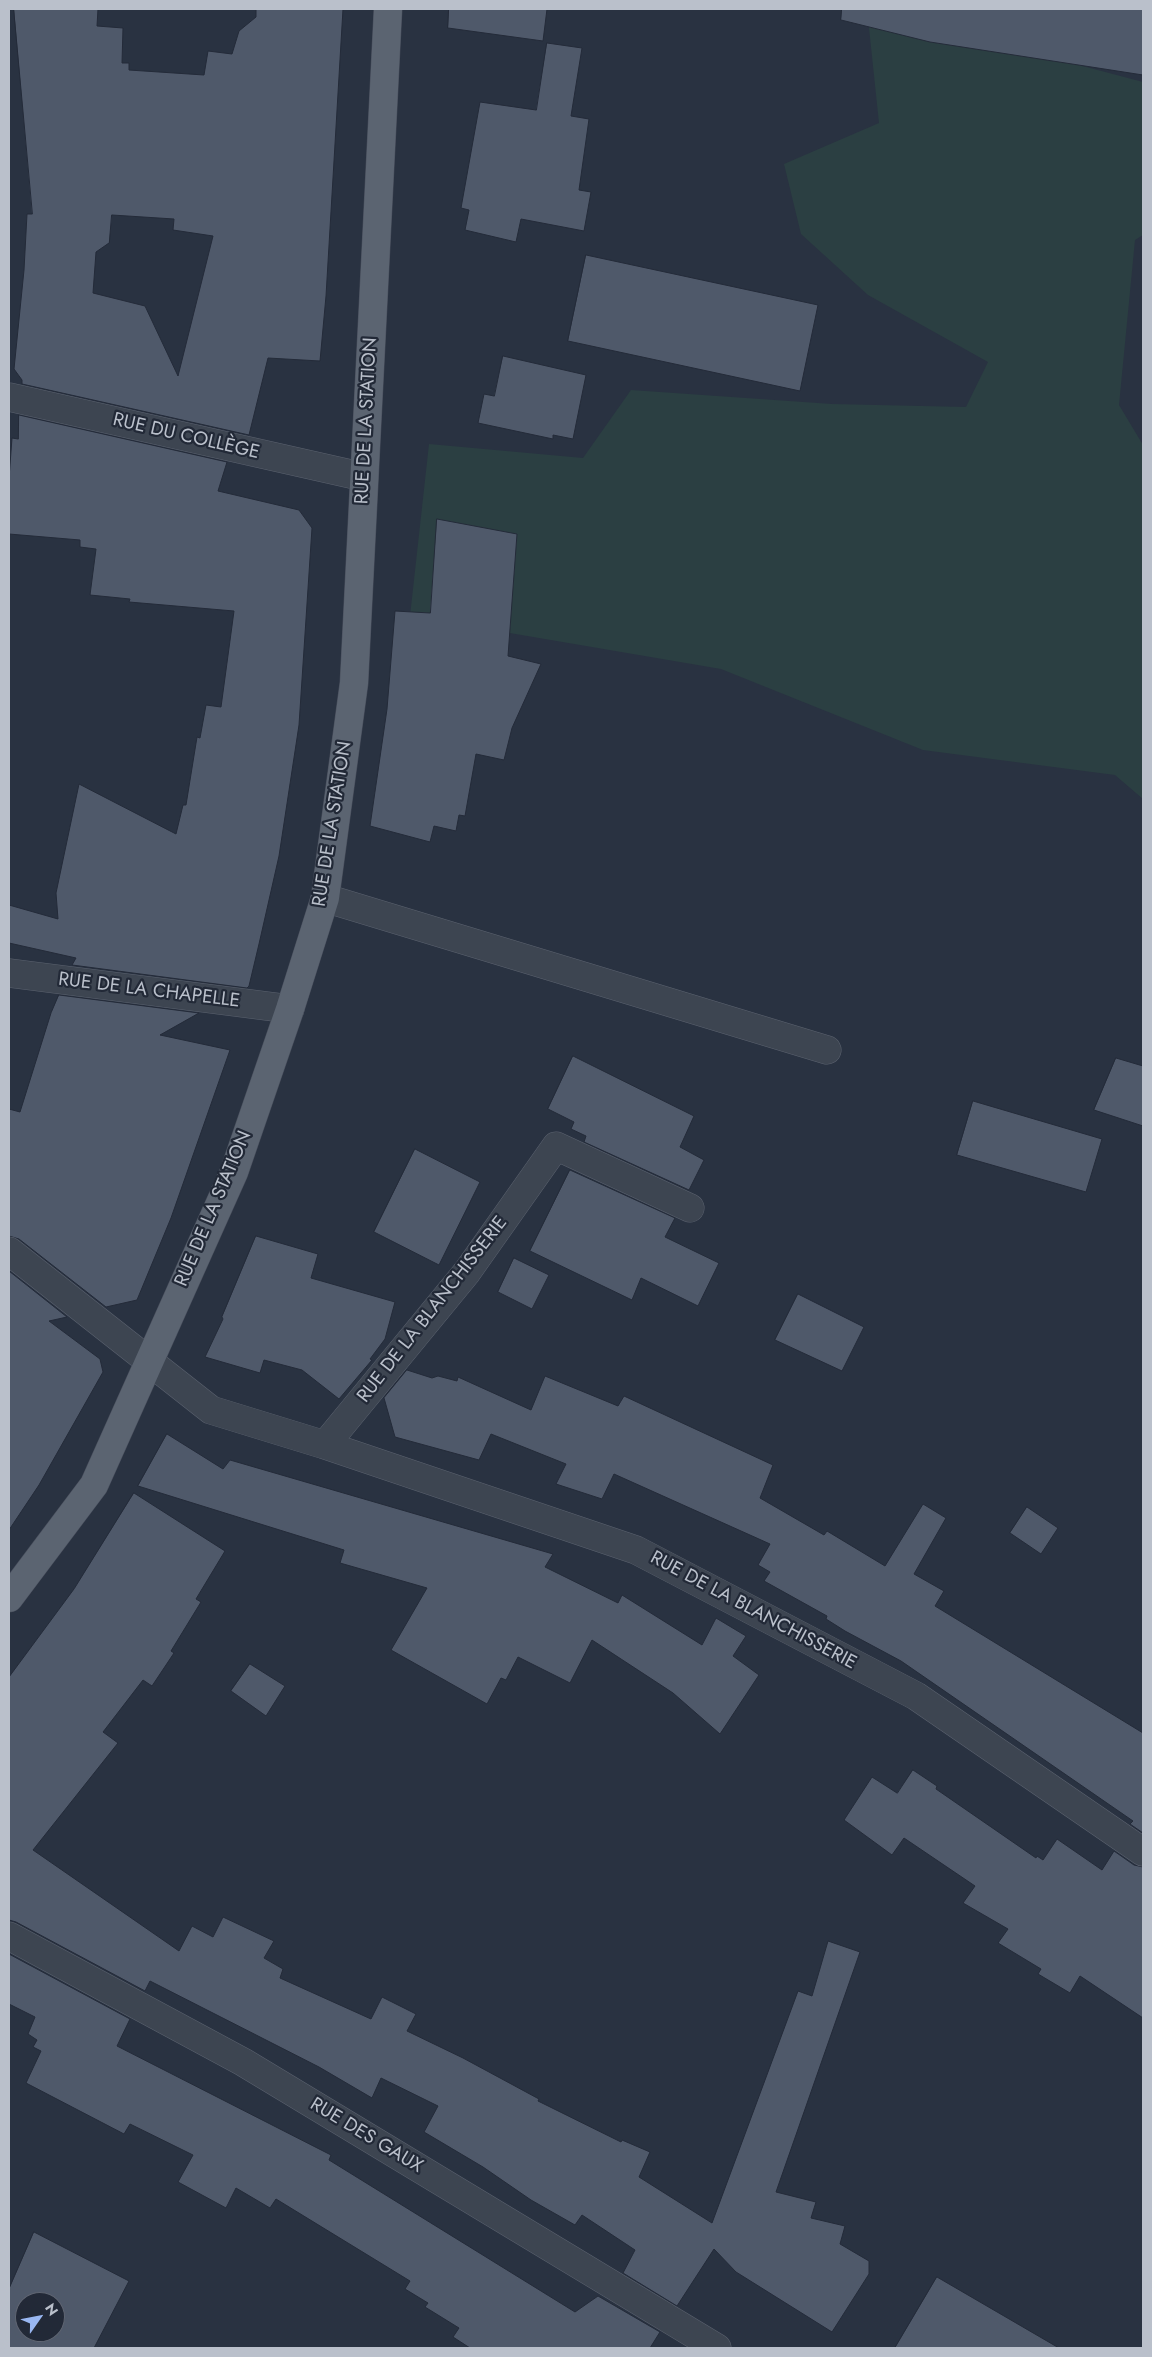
<!DOCTYPE html>
<html>
<head>
<meta charset="utf-8">
<style>
	body { margin:0 }
	#map { position:relative; width:1152px; height:2357px; overflow:hidden; background:#293241; font-family:Jost,sans-serif }
	canvas { display:block }
	.frame { position:absolute; inset:0; border:10px solid #bac0cb; pointer-events:none }
	.north { position:absolute; left:15px; top:2292px; width:50px; height:50px; box-sizing:border-box; background:#222937; border:1px solid #5f6572; border-radius:50%; rotate:57deg; font-size:14px; font-weight:700; line-height:20px; text-align:center; color:#bac0cb }
	.north::after { content:''; display:block; margin:auto; width:18px; height:22px; background:#99b7f2; clip-path:polygon(50% 0,100% 100%,50% 72%,0 100%) }
</style>
</head>
<body>
<div id="map">
<canvas width="1152" height="2357"></canvas>
<div class="frame"></div>
<div class="north">N</div>
</div>
<script>
const context = document.querySelector('canvas').getContext('2d');
context.lineJoin = 'round';
function fillPath(path, color) { context.fillStyle = color; context.fill(path, 'evenodd'); }
function trace(path, color, width, dash) { context.strokeStyle = color; context.lineWidth = width; context.lineCap = dash ? 'butt' : 'round'; context.setLineDash(dash || []); context.stroke(path); }
function write(font, color, halo, rows, align = 'center') {
  context.font = font + ' Jost,sans-serif'; context.lineWidth = 4.5; context.setLineDash([]); context.textBaseline = 'middle'; context.strokeStyle = halo; context.fillStyle = color; for (const [text, x, y, turn = 0] of rows) {
    context.save(); context.translate(x, y); context.rotate((+turn || 0) * Math.PI / 180); context.textAlign = isNaN(turn) ? turn : align; if (halo) context.strokeText(text, 0, 0); context.fillText(text, 0, 0); context.restore();
  }
}
const green = new Path2D(`
	M867 9 1143 82V235L1135 240 1119 405 1143 445V799L1115 775 923 750 721 669 410 616 429 444 583 458 631 390 832 404 966 407 988 362 868 295 801 234 784 164 879 123Z`);
const building = new Path2D(`
	M14 9H98L97 26 123 28 122 63H129V70L204 75 208 51 232 54 239 31 256 17V9H343L326 296 320 361 268 358 249 435 22 384V380L14 369 24 270 27 214H32ZM112 215 174 219 173 230 213 236 178 376 145 306 93 293 96 252 109 243Z
	M449 9H547L543 41 448 28Z
	M842 9H1143V75L930 42 841 20Z
	M547 43 582 48 571 116 589 119 579 190 591 192 584 231 521 219 516 242 465 230 469 210 461 208 480 102 536 110Z
	M586 255 818 305 800 391 568 341Z
	M503 356 586 375 573 439 553 435V439L478 423 484 394 494 396Z
	M19 415 227 462 218 491 299 510 312 528 299 725 279 856 259 944 249 986 247 988 72 965 76 958 9 943V905L58 919 56 893 79 784 176 834 183 805H186L197 737 200 738 206 705 221 707 234 611 129 602 130 599 90 595 96 549 80 547V540L9 534V478L12 438 18 439Z
	M437 519 517 534 508 656 541 664 512 728 504 760 476 754 465 816 459 815 456 831 434 826 430 842 370 826 387 709 395 611 430 613Z
	M59 995 199 1013 160 1035 230 1050 171 1218 137 1300 106 1307 19 1239 9 1236V1109L20 1112 51 1013Z
	M573 1056 694 1116 680 1147 704 1160 689 1190 584 1142 586 1136 571 1129 574 1122 548 1109Z
	M1116 1058 1143 1066V1126L1094 1110Z
	M973 1101 1102 1139 1086 1192 957 1155Z
	M415 1149 480 1182 439 1265 374 1232Z
	M570 1170 675 1218 665 1237 719 1263 698 1306 641 1278 632 1300 530 1251Z
	M256 1236 318 1254 311 1278 395 1302 385 1339 370 1359 372 1360 339 1399 302 1370 264 1360 260 1373 205 1357 223 1319 222 1317Z
	M514 1258 549 1275 532 1309 498 1292Z
	M9 1271 67 1317 49 1321 100 1359 103 1372 39 1485 9 1530Z
	M798 1294 864 1327 842 1371 775 1340Z
	M407 1370 432 1378 438 1376 457 1381 458 1377 531 1410 545 1376 618 1406 624 1396 773 1465 760 1498 824 1535 827 1531 885 1566 923 1504 946 1518 914 1574 944 1591 935 1606 1143 1733V1833L1130 1824 1133 1821 901 1661 845 1631 826 1619 827 1616 764 1581 770 1572 758 1565 770 1544 614 1474 602 1499 556 1484 566 1464 491 1434 479 1460 395 1437 384 1398Z
	M167 1434 223 1469 230 1460 553 1554 545 1567 618 1603 622 1595 702 1645 716 1618 746 1636 733 1656 759 1675 720 1734 673 1693 592 1640 570 1683 518 1657 506 1680 501 1678 487 1704 391 1650 427 1588 340 1563 344 1550 138 1486Z
	M134 1493 225 1551 196 1599 201 1602 171 1651 174 1653 152 1686 143 1680 103 1732 118 1743 33 1850 179 1951 192 1926 213 1937 223 1917 274 1941 264 1958 283 1969 280 1978 371 2019 382 1997 416 2014 407 2031 463 2058 539 2099 538 2101 621 2142 622 2140 650 2152 639 2177 712 2223 798 1991 812 1996 828 1941 860 1952 776 2192 816 2202 811 2218 845 2226 840 2244 869 2261V2274L832 2332 736 2272 714 2249 677 2306 623 2273 635 2250 582 2215 575 2225 531 2200 483 2167 424 2132 438 2106 381 2078 372 2098 319 2067 150 1981 145 1991 16 1922 9 1920V1677L74 1589Z
	M1027 1507 1058 1528 1041 1554 1010 1533Z
	M250 1664 285 1686 266 1716 231 1691Z
	M913 1770 937 1786 936 1789 1036 1858 1037 1856 1043 1860 1057 1839 1102 1870 1114 1851 1134 1865 1143 1867V2018L1080 1976 1070 1993 1038 1974 1041 1969 998 1943 1008 1929 963 1903 975 1886 904 1838 892 1855 844 1820 872 1777 897 1793Z
	M9 1954 130 2019 117 2046 331 2155 329 2160 575 2312 598 2296 660 2332 650 2348H470L453 2337 459 2328 425 2307 428 2303 405 2289 410 2281 276 2199 270 2208 236 2188 226 2208 178 2182 193 2155 130 2124 124 2134 26 2083 41 2051 33 2047 37 2040 28 2034 35 2017 9 2004Z
	M34 2232 129 2281 94 2348H9V2289ZM25 2302H55V2332H25Z
	M937 2277 1059 2348H895Z`);
const minor = new Path2D(`
	M9 397 364 477
	M325 898 827 1050
	M9 973 290 1009
	M9 1251 211 1410 325 1445 636 1550 916 1696 1143 1852
	M325 1445 467 1272 556 1146 690 1208
	M9 1936 243 2062 717 2348`);
const major = new Path2D(`
	M9 1598 94 1485 234 1172 290 1009 325 898 354 683 388 9`);
const streetNames = [
	["RUE DE LA STATION",367,421,-87],
	["RUE DU COLLÈGE",186,437,13],
	["RUE DE LA STATION",333,824,-81],
	["RUE DE LA CHAPELLE",149,991,7],
	["RUE DE LA STATION",214,1209,-67],
	["RUE DE LA BLANCHISSERIE",433,1310,-52],
	["RUE DE LA BLANCHISSERIE",753,1611,28],
	["RUE DES GAUX",366,2136,31]
];
fillPath(green, '#2b3f42');
fillPath(building, '#4f596a');
trace(building, '#242b39', 1);
trace(minor, '#5b626f', 29);
trace(major, '#474d5b', 29);
trace(minor, '#3d4551', 28);
trace(major, '#5b6471', 28);
write('19px', '#bac0cb', '#222937', streetNames);
</script>
</body>
</html>
